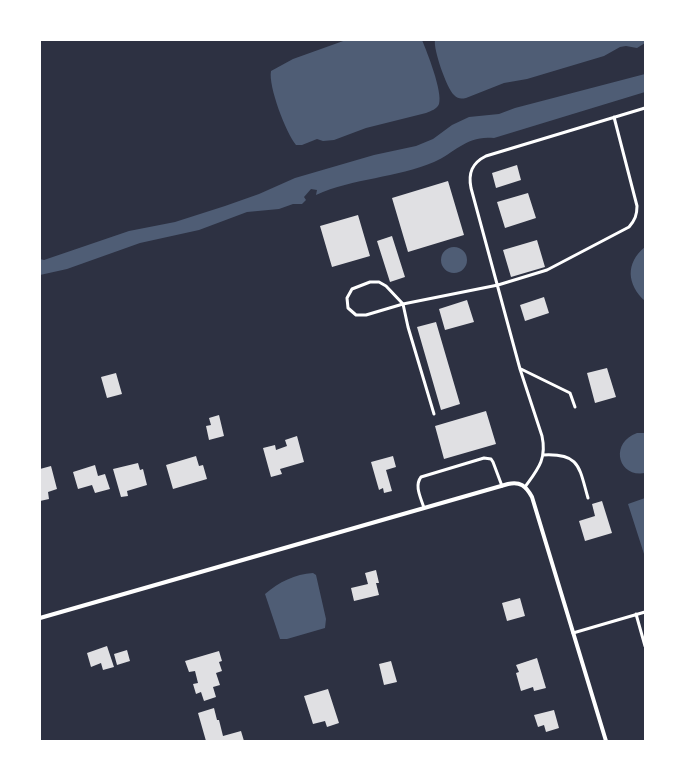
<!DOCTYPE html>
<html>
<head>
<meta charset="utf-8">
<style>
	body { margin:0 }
	#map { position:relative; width:685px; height:781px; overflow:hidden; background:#2d3142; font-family:Signika,sans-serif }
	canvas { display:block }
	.frame { position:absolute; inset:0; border:41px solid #fff; pointer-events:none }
</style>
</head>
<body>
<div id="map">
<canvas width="685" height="781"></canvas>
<div class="frame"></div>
</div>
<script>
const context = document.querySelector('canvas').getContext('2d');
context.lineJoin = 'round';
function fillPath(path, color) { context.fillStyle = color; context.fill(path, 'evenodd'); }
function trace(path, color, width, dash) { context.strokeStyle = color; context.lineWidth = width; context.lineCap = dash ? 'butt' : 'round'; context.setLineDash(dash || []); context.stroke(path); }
const water = new Path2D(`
	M346 40H422C427 52 443 92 439 104 437 109 431 111 426 113L366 128 334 140 323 141 317 139 302 145H296C286 133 268 86 271 71L293 59Z
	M435 40H645V43L637 48 626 46 620 47 604 56 527 79 504 83 466 98C461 99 458 99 454 95 447 89 433 49 435 40Z
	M645 74V92L494 138C467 135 456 152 434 162 397 178 353 178 316 195L317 190 311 189 304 197 306 200 302 204H293L279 209 247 212 199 230 140 243 67 269 40 275V259L44 260 129 231 175 222 225 206 259 194 295 178 374 155 416 146 433 139 452 125 469 117 499 114 515 108Z
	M441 260a13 13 0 1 1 26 0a13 13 0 1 1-26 0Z
	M645 247V301C627 285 625 263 645 247Z
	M637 433H645V473C618 478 609 443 637 433Z
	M645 498V557L628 504Z
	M313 573 316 575 326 619 325 628 287 639H280L265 594C279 582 295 574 313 573Z`);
const building = new Path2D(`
	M517 165 521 180 496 188 492 173Z
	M448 181 464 235 408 252 392 198Z
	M528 193 536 218 505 228 497 202Z
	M358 215 370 256 332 267 320 226Z
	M392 236 405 277 390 282 377 241Z
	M537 240 545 267 511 277 503 250Z
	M544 297 549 313 525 321 520 305Z
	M467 300 474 322 445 330 439 309Z
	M436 322 460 404 441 410 417 327Z
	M607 368 616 397 595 403 587 373Z
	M116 373 122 394 107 398 101 377Z
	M486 411 496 444 444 459 435 426Z
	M219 415 224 436 209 440 206 426 211 425 209 418Z
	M297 436 304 462 280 469 282 474 271 477 263 448 275 445 276 450 287 446 285 440Z
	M196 456 199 466 203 465 207 479 173 489 166 465Z
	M393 456 396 467 386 470 392 491 384 493 383 488 379 490 371 462Z
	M138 463 140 470 143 469 147 485 127 491 128 496 121 497 113 469Z
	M95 465 98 476 105 474 110 489 95 493 92 485 78 489 73 472Z
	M51 466 57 489 48 492 49 499 40 501V469Z
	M602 501 612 533 585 541 579 521 595 516 592 504Z
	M376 570 379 583H376L379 595 354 601 351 588 368 584 365 573Z
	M520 598 525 616 507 621 502 603Z
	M107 646 114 667 103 670 101 663 91 667 87 653Z
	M127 650 130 661 117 665 114 654Z
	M219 651 222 661 219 662 222 671 216 673 220 685 213 687 216 697 204 701 201 692 196 694 193 684 198 683 195 671 189 672 185 661Z
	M537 658 546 688 534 691 533 687 521 691 516 673 519 672 516 665Z
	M391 661 397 682 384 685 379 664Z
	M328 689 339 723 327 727 325 721 313 724 304 696Z
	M214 708 217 720H219L223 736 241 731 244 741H206L198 713Z
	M554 710 559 728 546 732 544 725 538 727 534 715Z`);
const service = new Path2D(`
	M521 369 570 393 575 407
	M434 414 408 327 403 304 386 286 379 282H370L352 289 347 298 348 308 356 315H366L403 304 498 285 547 270 629 227C635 220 637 215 637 206L614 117
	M543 455C580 453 579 467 588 498
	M525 487C538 469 547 459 542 436L520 369 471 188C468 173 472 163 486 156L645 108
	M424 508C421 498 414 486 421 477L484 458 491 459 493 462 502 486
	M636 614 645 646
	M573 633 645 612`);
const minor = new Path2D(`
	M40 618 508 484C520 481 526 486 532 497L606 741`);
fillPath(water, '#4f5d75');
fillPath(building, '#e0e0e3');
trace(service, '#fff', 3);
trace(minor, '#fff', 4);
</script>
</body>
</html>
